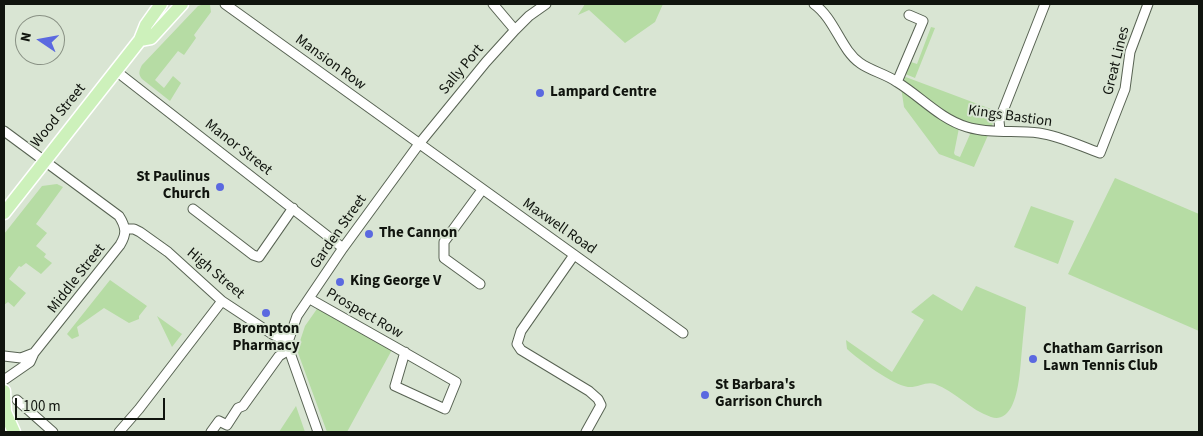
<!DOCTYPE html>
<html>
<head>
<meta charset="utf-8">
<style>
	body { margin:0 }
	#map { position:relative; width:1203px; height:436px; overflow:hidden; background:#d9e5d3; font-family:"Source Sans 3",sans-serif }
	canvas { display:block }
	.frame { position:absolute; inset:0; border:5px solid #10140e; pointer-events:none }
	.north { position:absolute; left:15px; top:15px; width:50px; height:50px; box-sizing:border-box; background:#d9e5d3; border:1px solid #899184; border-radius:50%; rotate:282deg; font-size:14px; font-weight:700; line-height:20px; text-align:center; color:#10140e }
	.north::after { content:''; display:block; margin:auto; width:18px; height:22px; background:#5b69e0; clip-path:polygon(50% 0,100% 100%,50% 72%,0 100%) }
	.scale { position:absolute; left:15px; top:398px; width:150px; height:22px; box-sizing:border-box; border:2px solid #10140e; border-top:0; padding-left:6px; font-size:15px; line-height:18px; white-space:nowrap; color:#10140e; -webkit-text-stroke:4px #d9e5d3; paint-order:stroke }
</style>
</head>
<body>
<div id="map">
<canvas width="1203" height="436"></canvas>
<div class="frame"></div>
<div class="north">N</div>
<div class="scale">100 m</div>
</div>
<script>
const context = document.querySelector('canvas').getContext('2d');
context.lineJoin = 'round';
function fillPath(path, color) { context.fillStyle = color; context.fill(path, 'evenodd'); }
function trace(path, color, width, dash) { context.strokeStyle = color; context.lineWidth = width; context.lineCap = dash ? 'butt' : 'round'; context.setLineDash(dash || []); context.stroke(path); }
function write(font, color, halo, rows, align = 'center') {
  context.font = font + ' "Source Sans 3",sans-serif'; context.lineWidth = 4; context.setLineDash([]); context.textBaseline = 'middle'; context.strokeStyle = halo; context.fillStyle = color; for (const [text, x, y, turn = 0] of rows) {
    context.save(); context.translate(x, y); context.rotate((+turn || 0) * Math.PI / 180); context.textAlign = isNaN(turn) ? turn : align; if (halo) context.strokeText(text, 0, 0); context.fillText(text, 0, 0); context.restore();
  }
}
const green = new Path2D(`
	M204 4 210 5 211 12 194 35 196 38 184 55 178 51 155 80 164 88 173 76 181 83 170 101 142 79C138 74 139 71 142 65L198 6Z
	M585 4H663L655 22 625 43 589 10 578 15Z
	M931 27 935 28 915 78 903 73 908 61 917 64Z
	M903 76 999 112 991 127 973 125 951 116 905 82Z
	M901 87 959 128 954 153 955 155 960 157 971 132 989 133 974 167 939 154 904 107Z
	M1115 178 1199 214V331L1068 274Z
	M57 184 63 187 36 224 47 233 36 246 46 254 44 257 52 263 41 274 26 263 21 267 19 266 9 279 26 293 14 307 8 302 4 305V234L42 186Z
	M1031 206 1074 221 1058 264 1014 247Z
	M110 280 147 306 139 316V319L129 323 104 308 77 327 79 336 72 339 67 334Z
	M976 286 1026 307C1025 321 1023 335 1022 349 1020 365 1020 426 991 417 970 410 955 391 935 384 926 381 917 388 908 387 893 385 859 360 847 349L846 340 892 372 924 320 911 312 933 294 962 311Z
	M319 306 393 348 347 432H327L297 350 305 326Z
	M157 316 182 334 172 347Z
	M296 406 305 432H279Z`);
const minor = new Path2D(`
	M225 4 683 333
	M493 4 515 30
	M814 4C835 19 841 50 860 63 871 71 886 74 897 82 920 96 940 119 967 127 990 134 1015 130 1039 133 1060 136 1080 146 1100 153L1125 89 1130 52 1148 4
	M116 71 343 248
	M897 82 923 21 909 15
	M1000 130 999 121 1045 4
	M4 131 119 216C126 227 127 234 120 245L34 353 30 362 4 380
	M193 209 253 255 259 257 293 208
	M125 229H134L140 232 168 252 222 301 272 334 280 338 289 339
	M574 255 521 331 517 344 521 350 589 391 598 399 601 405 586 432
	M480 284 444 258V242L482 190
	M310 299 395 347 456 382 445 409 395 386 405 352
	M4 356 21 358 34 353
	M17 400 53 432
	M119 432 139 409 222 301
	M211 432 219 421 227 425 238 408 243 406 279 356 289 350
	M318 432 289 350V339L297 316 343 248 419 144 486 62 515 30 529 16 546 4`);
const primary = new Path2D(`
	M140 40 151 38 182 4
	M4 213 140 40 146 25 161 4
	M4 391 5 412 14 432`);
const markers = [
	[540,93,5,"#5b69e0"],
	[220,187,5,"#5b69e0"],
	[369,234,5,"#5b69e0"],
	[340,282,5,"#5b69e0"],
	[266,313,5,"#5b69e0"],
	[1033,359,5,"#5b69e0"],
	[705,395,5,"#5b69e0"]
];
const streetNames = [
	["Great Lines",1117,61,-76],
	["Mansion Row",330,63,36],
	["Sally Port",462,70,-50],
	["Wood Street",59,116,-51],
	["Kings Bastion",1010,117,8],
	["Manor Street",238,148,38],
	["Maxwell Road",559,227,35],
	["Garden Street",339,232,-55],
	["High Street",215,274,40],
	["Middle Street",77,279,-52],
	["Prospect Row",364,314,30]
];
const poiNames = [
	["Lampard Centre",550,93],
	["St Paulinus",210,178,"right"],
	["Church",210,195,"right"],
	["The Cannon",379,234],
	["King George V",350,282],
	["Brompton",266,330,"center"],
	["Pharmacy",266,347,"center"],
	["Chatham Garrison",1043,350],
	["Lawn Tennis Club",1043,367],
	["St Barbara's",715,386],
	["Garrison Church",715,403]
];
fillPath(green, '#b6dca4');
trace(minor, '#586353', 11);
trace(primary, '#fff', 15);
trace(minor, '#fff', 9);
trace(primary, '#cdf1bb', 12);
for (const [x, y, r, color] of markers) { const dot = new Path2D(); dot.arc(x, y, r, 0, 2 * Math.PI); context.fillStyle = color; context.fill(dot); trace(dot, '#d9e5d3', 2); }
write('15px', '#10140e', '#d9e5d3', streetNames);
write('bold 15px', '#10140e', '#d9e5d3', poiNames, 'left');
</script>
</body>
</html>
